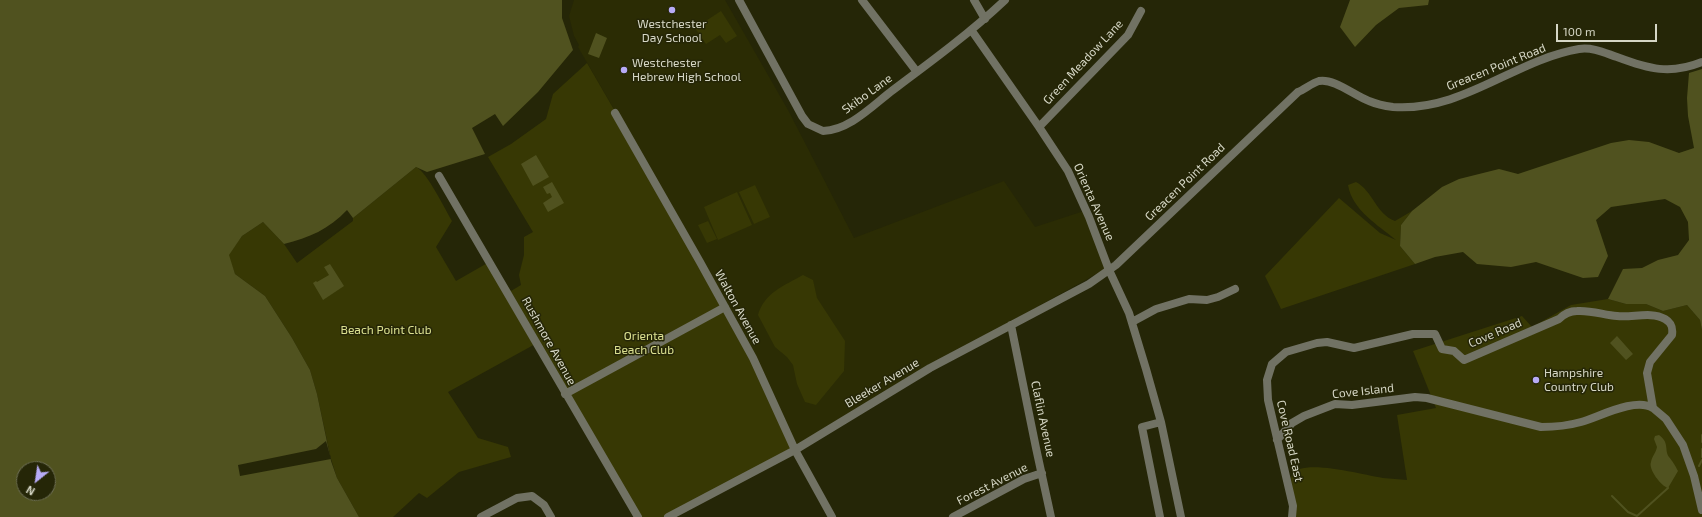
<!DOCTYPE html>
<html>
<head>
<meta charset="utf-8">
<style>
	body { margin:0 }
	#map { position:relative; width:1702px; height:517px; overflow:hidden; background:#252607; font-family:"Exo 2",sans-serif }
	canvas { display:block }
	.north { position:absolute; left:16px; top:461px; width:40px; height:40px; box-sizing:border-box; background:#252607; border:1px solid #6c6d53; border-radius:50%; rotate:210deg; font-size:11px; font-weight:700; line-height:16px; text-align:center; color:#d6d7c6 }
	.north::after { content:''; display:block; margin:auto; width:14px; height:18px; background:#b7abf7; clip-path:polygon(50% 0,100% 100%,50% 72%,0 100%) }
	.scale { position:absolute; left:1556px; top:24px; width:101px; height:18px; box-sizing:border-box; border:2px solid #d6d7c6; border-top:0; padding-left:5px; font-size:12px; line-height:14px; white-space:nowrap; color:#d6d7c6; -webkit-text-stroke:3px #252607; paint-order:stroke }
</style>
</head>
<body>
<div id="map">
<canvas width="1702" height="517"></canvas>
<div class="north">N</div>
<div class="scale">100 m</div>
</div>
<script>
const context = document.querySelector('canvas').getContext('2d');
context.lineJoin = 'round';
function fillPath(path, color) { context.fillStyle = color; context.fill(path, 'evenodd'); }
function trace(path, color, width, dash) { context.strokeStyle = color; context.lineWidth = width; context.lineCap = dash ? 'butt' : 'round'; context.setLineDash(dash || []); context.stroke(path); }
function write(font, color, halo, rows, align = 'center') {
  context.font = font + ' "Exo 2",sans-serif'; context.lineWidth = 3; context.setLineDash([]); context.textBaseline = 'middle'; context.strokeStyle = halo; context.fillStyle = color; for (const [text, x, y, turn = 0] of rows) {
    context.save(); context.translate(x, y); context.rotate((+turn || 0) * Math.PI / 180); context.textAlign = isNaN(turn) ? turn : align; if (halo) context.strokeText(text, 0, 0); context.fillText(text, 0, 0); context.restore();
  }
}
const built = new Path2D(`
	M574 0H725L788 110 854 238 1004 181 1035 227 1084 211 1105 269 1003 326 795 447 725 301 578 47 579 45 574 36 569 16Z`);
const green = new Path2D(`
	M721 11 737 36 726 43 720 35 706 44 695 28Z
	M587 63 725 301 795 447 663 517H640L539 342 448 392 478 438 508 447 511 457 459 472 427 498 419 493 393 517H359L337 478 331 459 317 394 310 370 292 338 265 296 235 274 228 255 242 236 263 222 284 244 297 263 353 221V218L416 167C427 172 445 209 452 221L436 247 456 281 491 261 511 291 521 285 519 275 524 255V237L533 232 488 157 511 144 546 119 553 94Z
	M1356 182C1373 191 1376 214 1395 221L1412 211 1401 225 1400 246 1415 264 1281 309 1265 276 1339 198 1380 233 1396 240C1378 225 1352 210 1348 185Z
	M755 185 770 217 754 224 739 192Z
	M737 192 752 225 718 240 704 207Z
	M708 221 717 239 707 243 698 225Z
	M803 275 813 280 817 298 845 341 844 371 816 405 805 402 797 384 793 365 787 357 775 347 758 315C764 293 785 285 803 275Z
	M1608 299 1626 304H1646L1663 311 1687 305 1700 320 1702 330V517H1296C1296 509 1289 480 1292 475 1300 457 1367 476 1383 478 1391 479 1399 479 1407 480L1397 415 1436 408 1413 351 1522 316 1532 327 1571 305Z`);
const water = new Path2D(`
	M0 0H562V18L573 50 538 92 503 126 495 114 472 128 485 154 427 172 416 167 353 218 347 210C329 229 309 238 284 244L263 222 242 236 229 255 235 274 265 296 292 338 310 370 317 394 331 461 337 478 359 517H0ZM24 469H48V493H24Z
	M1350 0H1429L1428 5 1399 8 1376 25 1355 47 1340 27Z
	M596 33 607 38 599 58 588 54Z
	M1702 69V330L1700 320 1687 305 1663 311 1646 304H1626L1608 299 1623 269 1642 268 1658 260 1678 255 1689 240 1688 222 1680 207 1665 199 1611 207 1596 220 1608 256 1598 277 1583 278 1536 262 1511 267 1477 264 1463 252 1435 257 1415 264 1400 246 1401 225 1412 211 1442 187 1459 179 1499 169 1518 174 1611 143 1629 140 1649 142 1679 153 1694 148 1688 116 1687 98 1689 73Z
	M536 155 549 177 533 186 521 164Z
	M552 182 564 203 548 212 543 203 552 197 550 193 547 194 543 187Z
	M330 264 344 286 323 300 313 283 316 281 317 282 329 275 324 267Z
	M1617 336 1633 354 1626 360 1610 343Z
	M1659 435C1670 443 1664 450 1669 457 1673 462 1675 465 1678 471L1668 488C1661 486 1648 469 1651 462 1652 456 1656 453 1657 447L1654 439 1655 436Z`);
const pier = new Path2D(`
	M326 441 331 459 240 476 238 465 316 449Z`);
const stream = new Path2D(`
	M1702 435V442
	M1702 449V457
	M1699 466 1702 460
	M1612 496 1628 512 1637 516 1668 488`);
const minor = new Path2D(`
	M739 0 802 116 808 124 823 131C850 130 873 105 893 90 932 61 970 33 1005 0
	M862 0 917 72
	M974 0 985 19
	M972 31 1039 127 1068 171 1089 217 1109 270 1129 313 1146 369 1161 422 1181 517
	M615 113 700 262 753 358 795 450 832 517
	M1039 127 1128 35 1141 11
	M439 176 638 517
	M1132 322 1156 309 1189 299 1207 300 1218 297 1235 289
	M1011 325 1036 448 1051 517
	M565 394 725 307
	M1277 440 1292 423 1304 416 1335 404 1352 405 1415 397 1427 398 1541 427C1555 427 1567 426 1581 422 1599 417 1635 397 1653 408
	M481 517 517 498 532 496 544 505 551 517
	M668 517 795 450 930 368 1089 284 1116 265 1298 92C1305 89 1312 83 1319 81 1334 78 1355 96 1369 101 1376 104 1385 106 1393 107 1463 112 1514 60 1579 49 1593 47 1605 53 1617 57 1649 69 1670 75 1702 62
	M953 517 1024 479 1042 473
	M1160 517 1142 427 1161 422
	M1292 517 1293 506 1268 400 1267 380 1272 364 1286 352 1317 343 1327 342 1354 348 1413 334H1435L1442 349 1454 351 1464 360 1559 319C1564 314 1569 311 1577 311 1591 310 1604 315 1617 316 1632 318 1651 311 1665 319 1672 323 1673 328 1672 335L1650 362 1647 373 1653 408 1666 419 1683 445 1694 476 1702 510`);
const markers = [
	[672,10,4,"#b7abf7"],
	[624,70,4,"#b7abf7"],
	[1536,380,4,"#b7abf7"]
];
const poiNames = [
	["Westchester",672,24,"center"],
	["Day School",672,38,"center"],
	["Westchester",632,63],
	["Hebrew High School",632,77],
	["Hampshire",1544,373],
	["Country Club",1544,387]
];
const streetNames = [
	["Green Meadow Lane",1083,62,-47],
	["Greacen Point Road",1496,67,-22],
	["Skibo Lane",867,94,-36],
	["Greacen Point Road",1185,182,-44],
	["Orienta Avenue",1094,202,66],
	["Walton Avenue",738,307,61],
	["Cove Road",1495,333,-23],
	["Rushmore Avenue",549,341,61],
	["Bleeker Avenue",882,383,-31],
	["Cove Island",1363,391,-6],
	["Claflin Avenue",1043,419,78],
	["Cove Road East",1290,441,77],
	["Forest Avenue",992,484,-27]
];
const parkNames = [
	["Beach Point Club",386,330],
	["Orienta",644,336],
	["Beach Club",644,350]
];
fillPath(built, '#2b2c04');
fillPath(green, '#373804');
fillPath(water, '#50521f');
fillPath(pier, '#252607');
trace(stream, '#50521f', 2);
trace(minor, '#717264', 8);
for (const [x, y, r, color] of markers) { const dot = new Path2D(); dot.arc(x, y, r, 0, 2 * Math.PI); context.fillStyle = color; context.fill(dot); trace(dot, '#252607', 1.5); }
write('12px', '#d6d7c6', '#252607', poiNames, 'left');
write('12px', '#d6d7c6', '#252607', streetNames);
write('12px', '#dbe090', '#252607', parkNames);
</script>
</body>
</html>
